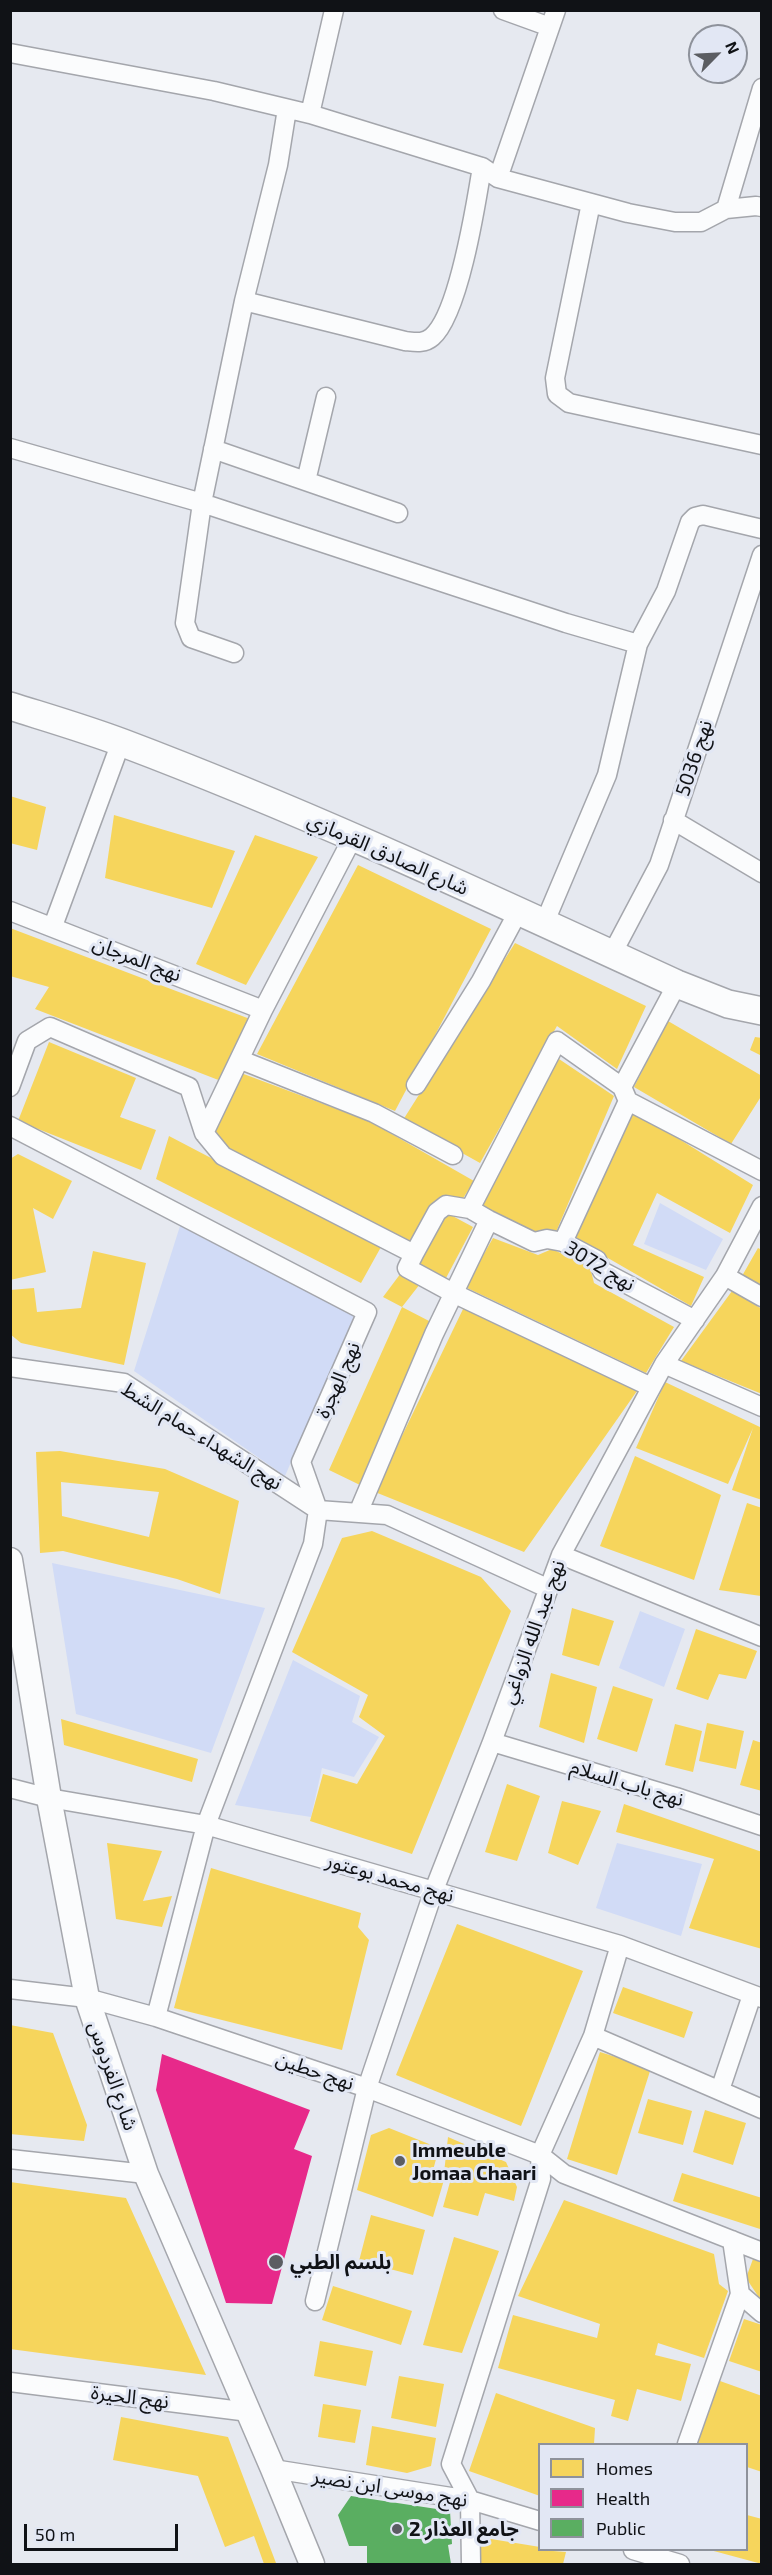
<!DOCTYPE html>
<html>
<head>
<meta charset="utf-8">
<style>
	body { margin:0 }
	#map { position:relative; width:772px; height:2575px; overflow:hidden; background:#e6e9f0; font-family:"Exo 2",sans-serif }
	canvas { display:block }
	.frame { position:absolute; inset:0; border:12px solid #101216; pointer-events:none }
	.legend { position:absolute; left:538px; top:2443px; width:210px; height:108px; box-sizing:border-box; background:#e2e7f4; border:2px solid #8e929b; margin:0; padding:8px 10px; list-style:none; font-size:18px; color:#101216 }
	.legend li { display:flex; align-items:center; gap:12px; height:30px }
	.legend b { width:30px; border:2px solid #8e929b }
	.north { position:absolute; left:688px; top:24px; width:60px; height:60px; box-sizing:border-box; background:#e2e7f4; border:2px solid #8e929b; border-radius:50%; rotate:66deg; font-size:16px; font-weight:700; line-height:24px; text-align:center; color:#101216 }
	.north::after { content:''; display:block; margin:auto; width:21px; height:27px; background:#5b5d62; clip-path:polygon(50% 0,100% 100%,50% 72%,0 100%) }
	.scale { position:absolute; left:24px; top:2524px; width:154px; height:27px; box-sizing:border-box; border:3px solid #101216; border-top:0; padding-left:8px; font-size:18px; line-height:21px; white-space:nowrap; color:#101216; -webkit-text-stroke:4px #e2e7f4; paint-order:stroke }
</style>
</head>
<body>
<div id="map">
<canvas width="772" height="2575"></canvas>
<div class="frame"></div>
<ul class="legend">
<li><b style="height:16px;background:#f6d55c"></b>Homes</li>
<li><b style="height:16px;background:#e7298a"></b>Health</li>
<li><b style="height:16px;background:#5aae61"></b>Public</li>
</ul>
<div class="north">N</div>
<div class="scale">50 m</div>
</div>
<script>
const context = document.querySelector('canvas').getContext('2d');
context.lineJoin = 'round';
function fillPath(path, color) { context.fillStyle = color; context.fill(path, 'evenodd'); }
function trace(path, color, width, dash) { context.strokeStyle = color; context.lineWidth = width; context.lineCap = dash ? 'butt' : 'round'; context.setLineDash(dash || []); context.stroke(path); }
function write(font, color, halo, rows, align = 'center') {
  context.font = font + ' "Exo 2","Noto Sans Arabic",sans-serif'; context.lineWidth = 6; context.setLineDash([]); context.textBaseline = 'middle'; context.strokeStyle = halo; context.fillStyle = color; for (const [text, x, y, turn = 0] of rows) {
    context.save(); context.translate(x, y); context.rotate((+turn || 0) * Math.PI / 180); context.textAlign = isNaN(turn) ? turn : align; if (halo) context.strokeText(text, 0, 0); context.fillText(text, 0, 0); context.restore();
  }
}
const green = new Path2D(`
	M660 1203 723 1239 706 1270 644 1244Z
	M180 1226 354 1316 285 1476 134 1371Z
	M52 1563 265 1608 211 1753 76 1714Z
	M640 1611 685 1629 664 1687 619 1668Z
	M293 1660 360 1696 352 1722 379 1737 354 1777 322 1768 311 1817 235 1805Z
	M617 1843 702 1864 681 1936 596 1908Z`);
const homes = new Path2D(`
	M10 796 46 807 37 850 10 843Z
	M114 815 235 851 212 908 105 878Z
	M255 835 318 857 246 985 196 964Z
	M358 865 491 929 395 1111 257 1054Z
	M10 928 250 1019 221 1081 35 1009 49 987 10 976Z
	M515 943 646 1006 617 1069 557 1026 480 1163 403 1120Z
	M668 1021 762 1076V1095L731 1144 634 1087Z
	M755 1037 762 1038V1056L750 1050Z
	M49 1042 136 1078 120 1117 156 1130 141 1170 18 1121Z
	M559 1059 614 1096 556 1232 534 1235 478 1205Z
	M241 1073 369 1121 474 1181 462 1200 443 1199 410 1241 228 1151 214 1135Z
	M634 1111 753 1185 730 1233 657 1193 633 1245 704 1277 691 1306 575 1239Z
	M169 1136 381 1247 361 1283 156 1179Z
	M18 1154 72 1181 53 1219 33 1208 46 1272 10 1280V1159Z
	M447 1213 473 1227 446 1278 418 1264Z
	M493 1238 538 1255 552 1249 590 1267 594 1283 674 1327 646 1373 465 1287Z
	M758 1248 762 1250V1287L742 1276Z
	M93 1251 146 1263 124 1365 21 1343 10 1334V1290L34 1288 37 1312 81 1308Z
	M401 1273 420 1284 402 1307 383 1297Z
	M732 1291 762 1309V1394L681 1361Z
	M402 1307 431 1322 360 1485 329 1470Z
	M464 1307 637 1391 524 1552 375 1492Z
	M665 1382 762 1428V1500L732 1490 753 1428 728 1484 636 1448Z
	M60 1451 165 1469 239 1501 220 1594 177 1579 63 1551 40 1553 36 1452ZM61 1482 159 1492 149 1537 62 1516Z
	M635 1456 721 1495 694 1580 600 1546Z
	M747 1503 762 1508 761 1596 719 1590Z
	M372 1531 481 1577 511 1611 412 1854 310 1821 323 1774 357 1784 385 1736 359 1717 368 1695 292 1652 342 1538Z
	M572 1608 614 1621 599 1666 562 1655Z
	M696 1629 757 1651 746 1679 719 1674 708 1700 676 1689Z
	M551 1673 597 1687 584 1743 539 1727Z
	M613 1686 653 1699 637 1752 597 1739Z
	M61 1719 198 1759 192 1782 64 1745Z
	M707 1723 744 1731 736 1769 699 1761Z
	M675 1724 702 1731 693 1772 665 1765Z
	M753 1740 762 1743V1791L740 1785Z
	M507 1784 540 1796 517 1861 485 1852Z
	M562 1801 601 1811 578 1865 548 1853Z
	M624 1804 762 1852V1949L689 1928 714 1859 616 1832Z
	M107 1843 162 1851 143 1901 172 1896 162 1927 116 1919Z
	M211 1868 361 1913 358 1927 369 1940 342 2050 174 2008Z
	M457 1924 583 1971 521 2126 396 2075Z
	M623 1987 693 2012 684 2038 613 2013Z
	M10 2025 53 2033 87 2125 84 2141 10 2134Z
	M600 2052 651 2068 617 2175 567 2159Z
	M648 2099 692 2111 683 2145 638 2133Z
	M705 2110 746 2123 733 2165 693 2152Z
	M389 2128 439 2148 432 2174 444 2180 433 2217 357 2190 371 2135Z
	M448 2137 506 2162 517 2187 514 2201 485 2193 478 2216 443 2207 450 2182 444 2173Z
	M682 2173 762 2198 760 2229 673 2201Z
	M10 2182 126 2198 206 2375 10 2349Z
	M564 2200 714 2254 719 2284 728 2291 704 2358 658 2343 655 2355 691 2364 681 2401 637 2389 628 2421 611 2416 615 2400 498 2368 513 2315 597 2338 600 2324 518 2296Z
	M371 2215 425 2230 413 2275 359 2261Z
	M454 2237 499 2251 462 2353 423 2345Z
	M753 2259 762 2262V2302L746 2278Z
	M333 2286 412 2311 401 2345 322 2320Z
	M744 2319 762 2325V2372L729 2361Z
	M320 2341 373 2351 366 2386 314 2376Z
	M399 2376 444 2384 436 2427 391 2418Z
	M720 2381 762 2396V2472L747 2467 746 2444H697Z
	M496 2393 595 2428 594 2444H540V2496L469 2471Z
	M323 2404 361 2410 355 2443 318 2437Z
	M121 2417 228 2437 276 2563 264 2564 254 2536 225 2547 198 2476 113 2460Z
	M372 2426 436 2438 431 2466 407 2473 366 2465Z
	M747 2515 762 2519V2564L710 2550H747Z
	M479 2537 540 2547V2550L566 2552 563 2564H479Z`);
const health = new Path2D(`
	M162 2054 310 2110 294 2149 312 2156 272 2304 226 2303 156 2090Z`);
const public = new Path2D(`
	M351 2496 450 2511 452 2544 448 2545 451 2564H367V2546H349L338 2515Z`);
const minor = new Path2D(`
	M503 10 550 27
	M10 53 214 91 310 114 482 167 498 178 628 213 675 222H701L726 209 756 206 762 207
	M310 114 334 10
	M498 178 556 10
	M591 203 555 378 557 394 569 403 762 445
	M726 209 762 88
	M244 301 405 341C415 342 424 344 432 337 459 314 476 204 482 167
	M10 448 202 503 566 623 638 644
	M213 449 398 513
	M306 481 326 397
	M234 653 191 638 185 623 202 503 244 301 278 165 287 109
	M673 820 762 873
	M10 911 263 1010
	M544 924 607 775 638 644 666 591 690 522 695 517 703 515 762 529
	M53 926 121 742
	M612 954 659 865 762 555
	M677 984 622 1087 628 1101 762 1171
	M241 1060 374 1113 453 1155
	M416 1085 481 981 518 912
	M10 1087 27 1041 50 1027 189 1087 204 1133 223 1156 414 1254 437 1212 446 1205 470 1209 489 1220 534 1242 547 1239 563 1242 597 1260 602 1271 695 1320
	M10 1126 367 1312 301 1462 318 1510 313 1544 206 1825 156 2017
	M204 1133 263 1010 353 837
	M470 1209 557 1041 622 1087
	M563 1242 628 1101
	M414 1254 407 1268 453 1293 651 1387
	M725 1276 762 1297
	M664 1364 762 1407
	M10 1367 124 1383 318 1510 387 1515 547 1588
	M358 1513 434 1334 489 1220
	M561 1555 762 1637
	M492 1742 676 1797 762 1826
	M10 1788 49 1798 206 1825 620 1945 762 1998
	M10 1989 87 1998 156 2017 367 2088 540 2155 564 2174 762 2252
	M593 2036 762 2109
	M720 2090 752 1995
	M10 2159 146 2174
	M740 2294 762 2313
	M315 2301 367 2088 434 1890 492 1742 561 1555 664 1364 725 1276 762 1206
	M10 2382 249 2412
	M687 2444 740 2294 732 2240
	M273 2469 470 2500 540 2521
	M633 2550 680 2564
	M471 2564 470 2500 451 2464 541 2179 540 2155 593 2036 620 1945`);
const tertiary = new Path2D(`
	M10 1560 49 1798 87 1998 146 2174 273 2469 312 2564`);
const secondary = new Path2D(`
	M10 706C48 718 86 729 123 743 311 814 494 900 677 984L728 1004 762 1011`);
const markers = [
	[400,2161,6,"#5b5d62"],
	[276,2262,8,"#5b5d62"],
	[397,2529,6,"#5b5d62"]
];
const streetNames = [
	["نهج 5036",694,758,-72],
	["شارع الصادق القرمازي",388,854,24],
	["نهج المرجان",137,959,21],
	["نهج 3072",600,1266,31],
	["نهج الهجرة",338,1380,-66],
	["نهج الشهداء حمام الشط",202,1436,32],
	["نهج عبد الله الزواغي",533,1632,-70],
	["نهج باب السلام",627,1783,17],
	["نهج محمد بوعتور",390,1878,16],
	["نهج حطين",315,2071,19],
	["شارع الفردوس",113,2076,71],
	["نهج الحيرة",130,2397,7],
	["نهج موسى ابن نصير",390,2488,9]
];
const poiNames = [
	["Immeuble",412,2150],
	["Jomaa Chaari",412,2173],
	["بلسم الطبي",290,2262],
	["جامع العذار 2",409,2529]
];
fillPath(green, '#d1dbf6');
fillPath(homes, '#f6d55c');
fillPath(health, '#e7298a');
fillPath(public, '#5aae61');
trace(minor, '#a4a6ac', 21);
trace(tertiary, '#a4a6ac', 27);
trace(secondary, '#a4a6ac', 30);
trace(minor, '#fbfcfd', 18);
trace(tertiary, '#fbfcfd', 24);
trace(secondary, '#fbfcfd', 27);
for (const [x, y, r, color] of markers) { const dot = new Path2D(); dot.arc(x, y, r, 0, 2 * Math.PI); context.fillStyle = color; context.fill(dot); trace(dot, '#e2e7f4', 2); }
write('20px', '#101216', '#e2e7f4', streetNames);
write('bold 20px', '#101216', '#e2e7f4', poiNames, 'left');
</script>
</body>
</html>
